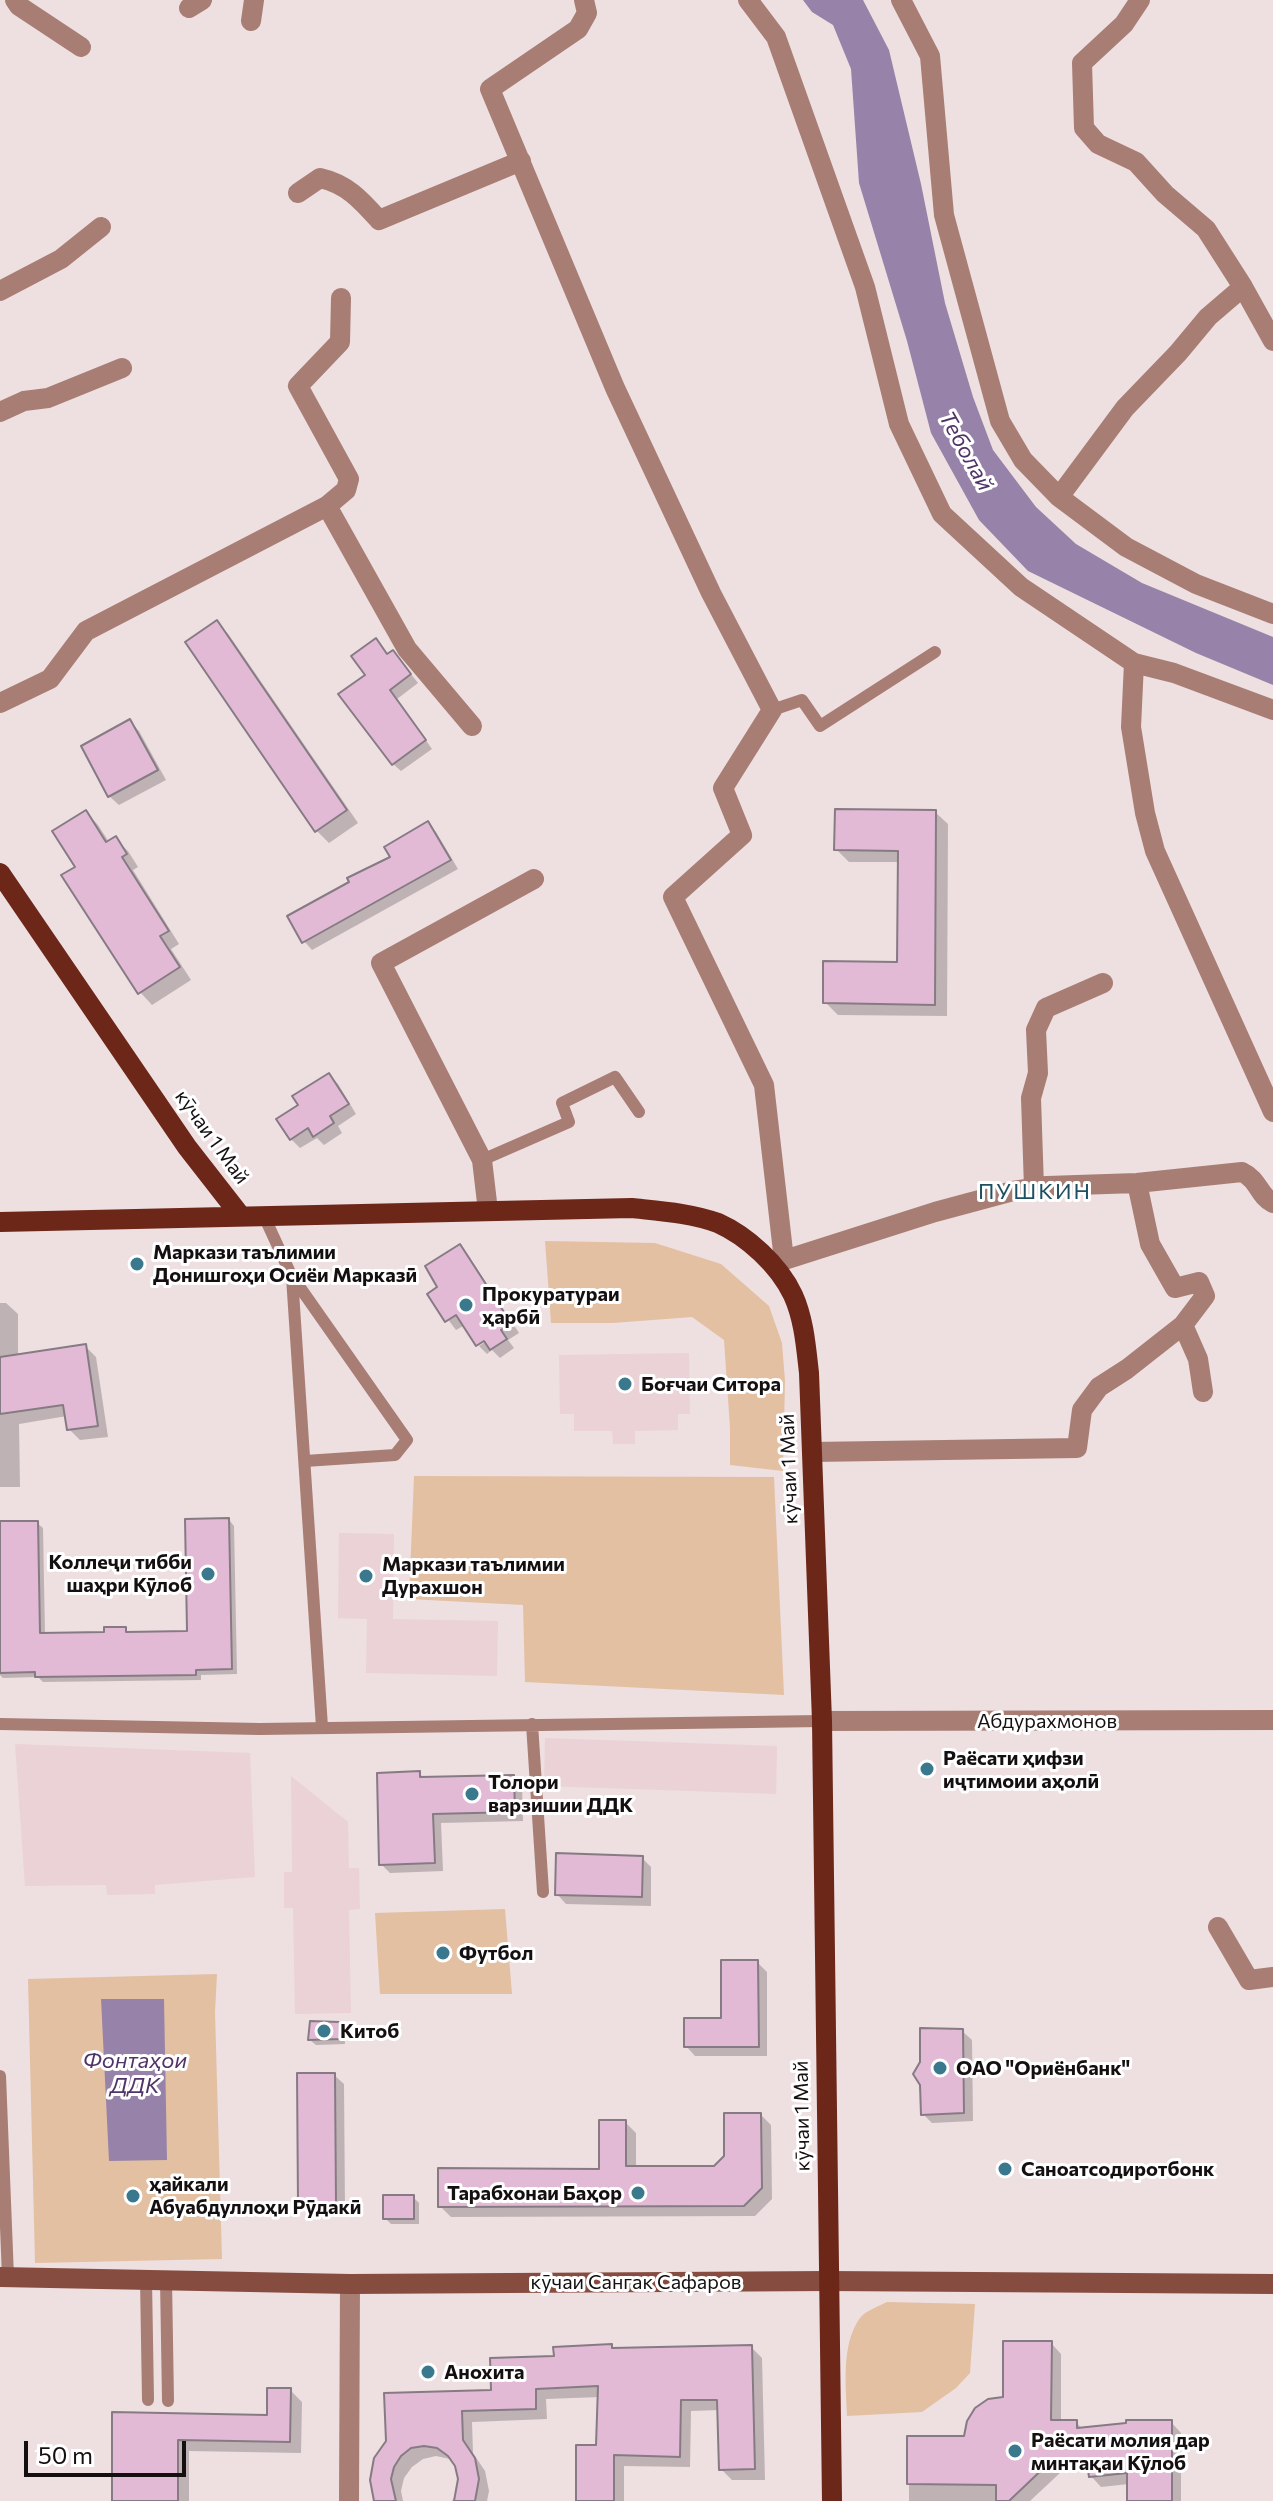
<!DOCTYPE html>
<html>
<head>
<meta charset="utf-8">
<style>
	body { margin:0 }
	#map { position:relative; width:1273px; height:2501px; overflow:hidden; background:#eedfe1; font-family:Commissioner,sans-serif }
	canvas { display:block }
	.scale { position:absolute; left:24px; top:2441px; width:162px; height:36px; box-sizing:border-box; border:4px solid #140f10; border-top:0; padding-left:10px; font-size:24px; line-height:28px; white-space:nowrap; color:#140f10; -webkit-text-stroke:6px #fff; paint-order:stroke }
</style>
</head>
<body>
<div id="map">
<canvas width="1273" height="2501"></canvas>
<div class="scale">50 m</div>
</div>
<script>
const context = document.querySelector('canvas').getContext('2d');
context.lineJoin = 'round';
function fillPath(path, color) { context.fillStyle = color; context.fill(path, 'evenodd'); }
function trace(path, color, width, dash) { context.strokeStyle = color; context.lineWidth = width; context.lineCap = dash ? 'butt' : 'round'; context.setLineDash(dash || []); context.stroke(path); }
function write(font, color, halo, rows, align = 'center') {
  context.font = font + ' Commissioner,sans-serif'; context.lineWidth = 6; context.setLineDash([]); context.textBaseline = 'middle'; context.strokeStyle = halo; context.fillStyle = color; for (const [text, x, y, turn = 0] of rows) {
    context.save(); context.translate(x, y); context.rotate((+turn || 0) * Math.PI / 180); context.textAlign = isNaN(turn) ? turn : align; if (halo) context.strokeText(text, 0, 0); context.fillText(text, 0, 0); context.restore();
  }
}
const built = new Path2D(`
	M689 1353 690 1414H678V1430L635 1431V1444H613L612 1431H574V1414H560L559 1355Z
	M339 1533 394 1534 393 1619 498 1621 497 1676 366 1673 367 1619 338 1618Z
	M545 1738 777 1746 776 1794 544 1786Z
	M15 1744 250 1753 255 1877 155 1885V1894L107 1895 106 1885 25 1886Z
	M291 1776 348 1822 349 1868H359L360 1909 349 1910 351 2013 295 2014 293 1908H284V1872H292Z`);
const green = new Path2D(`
	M545 1241 655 1243 721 1264 769 1306 782 1343 785 1381 783 1471 730 1465V1428L724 1340 692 1317 613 1323H551Z
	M414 1476 774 1477 784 1695 525 1682 523 1605 409 1599Z
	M505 1909 512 1994H380L375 1913Z
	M217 1974 215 2012 222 2259 35 2263 28 1979Z
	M887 2302 975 2304 970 2373 956 2388 922 2412 847 2416C846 2386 841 2344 860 2318 865 2311 879 2306 887 2302Z`);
const water = new Path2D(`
	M803 0H863L889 50 921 184 945 303 973 397 993 450 1036 507 1076 544 1142 583 1273 637V685L1196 653 1028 571 979 520 931 433 907 341 859 183 851 69 833 25 812 12Z
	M101 1999H164L167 2160 109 2161Z`);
const shadow = new Path2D(`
	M217 622 229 635 358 823 329 843 317 831Z
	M376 641 389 655 400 660 418 683 397 699 432 749 401 771 393 764 368 675Z
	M130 722 139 731 166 780 119 805 109 796Z
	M86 812 98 825 109 842 115 839 128 851 138 867 133 870 179 944 171 949 191 980 152 1005 140 992 77 867Z
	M935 812 948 824 947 1016 838 1015 825 1002 899 964 900 862H849L836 849Z
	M428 823 436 832 458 869 312 950 304 941Z
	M329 1075 338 1084 356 1114 338 1126 342 1133 324 1145 317 1138 300 1148 291 1139 301 1106Z
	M459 1246 468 1255 519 1333 508 1340 514 1348 500 1358 492 1350 487 1354 479 1346 493 1337 465 1325 456 1330 429 1294 440 1287Z
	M0 1303H6L18 1314V1356L85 1346 96 1357 108 1437 80 1440 69 1429 67 1416 19 1424 20 1487H0Z
	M229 1520 234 1526 237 1674 201 1675V1680L43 1682 38 1677 3 1678 0 1675V1523H37L43 1528 45 1635 106 1634 125 1629 130 1634 189 1633Z
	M419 1773 425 1779 513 1777 522 1786 523 1821 441 1823 443 1871 390 1873 381 1864Z
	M642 1858 651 1867V1906L566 1904 557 1894Z
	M757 1962 767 1972V2056H695L686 2046 723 2020Z
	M338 2024 344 2030 345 2044 316 2045 310 2040Z
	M962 2031 972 2040 973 2121 932 2123 923 2114Z
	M334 2075 344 2084 345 2212H310L300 2203Z
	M761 2115 771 2125 772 2199 755 2216 451 2217 440 2206 601 2171 625 2122 636 2133V2168H715Z
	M413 2197 419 2203V2224H391L385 2218Z
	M1051 2343 1061 2354V2422H1076L1083 2430 1171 2422 1181 2433V2501H1129V2484L1101 2487 1091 2476 1090 2472H1061L1030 2501H909V2438H966L1005 2399Z
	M751 2347 762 2358 765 2480H732L721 2469 719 2410 691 2411 690 2467 624 2466V2501H578L598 2447 600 2397 546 2399 547 2419 472 2422 473 2453 485 2471 489 2491 487 2501H452L457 2493 460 2479 457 2466 450 2459 436 2456 423 2459 412 2467 404 2478 401 2491 403 2501H377L376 2459 493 2392Z
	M290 2390 302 2402 301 2453 189 2451V2501H114V2414L269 2417Z`);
const building = new Path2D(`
	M217 620 347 810 315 832 185 642Z
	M376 638 387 654 393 650 411 674 390 690 426 740 392 765 338 694 365 675 351 656Z
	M130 719 158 770 108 797 81 746Z
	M835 809 936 810 935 1005 823 1003V961L897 962 898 851 834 850Z
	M86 810 106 842 116 836 127 854 122 857 169 931 160 936 180 967 138 994 61 875 75 867 52 831Z
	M428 821 451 860 302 943 287 916 349 882 347 878 390 857 384 847Z
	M329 1073 349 1104 330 1116 334 1123 313 1137 308 1128 290 1140 276 1119 298 1105 292 1096Z
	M460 1244 511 1323 501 1330 507 1339 490 1350 484 1341 476 1346 456 1315 445 1322 427 1294 437 1287 425 1266Z
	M86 1344 98 1426 67 1430 63 1405 0 1414V1357Z
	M229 1518 232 1669 196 1670V1675L35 1677V1672L0 1673V1521H38L40 1633 104 1632V1627H126V1632L187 1631 185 1519Z
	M420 1771V1777L514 1775 515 1812 433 1814 435 1863 379 1865 377 1773Z
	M556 1853 643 1856 642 1897 555 1895Z
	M721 1960H758L759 2047H684V2018H721Z
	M310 2021 339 2022 340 2039 308 2040Z
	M920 2028 963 2029 964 2113 921 2115 920 2085 913 2074 920 2062Z
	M297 2073H335L336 2203 298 2204Z
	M724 2113H761L762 2188 744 2206 438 2207V2168L599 2169V2120H626V2166H714L724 2156Z
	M383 2195H414V2219H383Z
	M1003 2341H1052L1051 2420H1077V2428L1126 2423V2420H1172V2501H1127V2473L1089 2477 1087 2462H1050L1009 2501H996V2485L907 2484V2436H964L967 2421 975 2408 988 2399 1003 2397Z
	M612 2344V2348L752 2345 755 2469 719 2470 717 2400H681L680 2457 614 2455V2501H576V2445H596L598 2386 536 2389V2409L462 2411 463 2440 475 2458 479 2479 475 2501H454L458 2479 455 2466 448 2456 437 2448 424 2446 411 2448 401 2456 394 2467 391 2479 396 2501H374L370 2480 374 2458 386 2441 384 2393 491 2390 490 2358 554 2356 553 2347Z
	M267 2388H291L290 2442 178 2440V2501H112V2412L267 2415Z`);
const lane = new Path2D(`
	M772 710 802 700 820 726 935 652
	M482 1160 569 1122 562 1103 615 1077 639 1112
	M264 1216 292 1277 322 1727
	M294 1279 407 1440 395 1455 305 1461
	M0 1724 260 1729 822 1721
	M532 1724 543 1892
	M0 2076 8 2277
	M146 2279 148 2400
	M166 2279 168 2401`);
const street = new Path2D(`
	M15 0 19 6 81 47
	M584 0 587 13 578 29 490 89 615 388 711 593 772 710 723 788 742 835 673 897 764 1085 784 1260
	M748 0 776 37 865 287 899 424 942 514 1021 587 1134 663 1131 727 1145 813 1155 851 1273 1112
	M901 0 930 56 944 215 1000 421 1023 460 1059 497 1126 547 1196 584 1273 614
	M1140 0 1124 24 1082 63 1084 128 1098 144 1136 162 1165 194 1206 229 1243 287
	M189 8 202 0
	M251 21 254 0
	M298 193 320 178C347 184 361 200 379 220L521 161
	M0 291 61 259 101 227
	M0 412 24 401 48 398 122 368
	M1059 497 1125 408 1178 353 1208 317 1243 287 1273 341
	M327 506 346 490 349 479 298 386 340 342 341 298
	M1134 663 1174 673 1273 710
	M0 703 50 679 86 631 327 506 407 649 472 726
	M1034 1188 1031 1098 1038 1073 1036 1030 1046 1008 1103 983
	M488 1211 482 1160 381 963 534 879
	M772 1264 935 1212 1013 1191 1047 1186 1137 1183 1242 1172C1259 1180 1258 1195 1273 1203
	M1183 1325 1198 1359 1203 1392
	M812 1452 1077 1448 1082 1410 1099 1387 1127 1369 1183 1325 1205 1296 1199 1282 1175 1288 1150 1244 1137 1183
	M822 1721 1273 1720
	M1218 1927 1249 1980 1273 1977
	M349 2501 350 2284`);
const secondary = new Path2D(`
	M0 2277 350 2284 828 2281 1273 2284`);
const primary = new Path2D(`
	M0 873 187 1147 240 1215
	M0 1222 632 1208C660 1211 691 1213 718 1223 747 1236 779 1265 793 1295 804 1319 806 1347 809 1373L822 1721 832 2501`);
const markers = [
	[137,1264,8,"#3a788e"],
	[466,1305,8,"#3a788e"],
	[625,1384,8,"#3a788e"],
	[208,1574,8,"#3a788e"],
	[366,1576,8,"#3a788e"],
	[927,1769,8,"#3a788e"],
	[472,1794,8,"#3a788e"],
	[443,1953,8,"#3a788e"],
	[324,2031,8,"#3a788e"],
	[940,2068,8,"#3a788e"],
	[1005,2169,8,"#3a788e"],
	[638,2193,8,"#3a788e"],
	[133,2196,8,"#3a788e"],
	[428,2372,8,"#3a788e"],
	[1015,2451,8,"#3a788e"]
];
const streetNames = [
	["кӯчаи 1 Май",212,1137,54],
	["кӯчаи 1 Май",789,1469,-92],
	["Абдурахмонов",1047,1721],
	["кӯчаи 1 Май",802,2116,-91],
	["кӯчаи Сангак Сафаров",636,2282]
];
const poiNames = [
	["Маркази таълимии",153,1252],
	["Донишгоҳи Осиёи Марказӣ",153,1275],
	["Прокуратураи",482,1294],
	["ҳарбӣ",482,1317],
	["Боғчаи Ситора",641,1384],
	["Коллеҷи тибби",192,1562,"right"],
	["шаҳри Кӯлоб",192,1585,"right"],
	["Маркази таълимии",382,1564],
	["Дурахшон",382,1587],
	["Раёсати ҳифзи",943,1758],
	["иҷтимоии аҳолӣ",943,1781],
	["Толори",488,1782],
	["варзишии ДДК",488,1805],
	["Футбол",459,1953],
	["Китоб",340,2031],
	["ОАО \"Ориёнбанк\"",956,2068],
	["Саноатсодиротбонк",1021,2169],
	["ҳайкали",149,2184],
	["Абуабдуллоҳи Рӯдакӣ",149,2207],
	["Тарабхонаи Баҳор",622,2193,"right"],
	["Анохита",444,2372],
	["Раёсати молия дар",1031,2440],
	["минтақаи Кӯлоб",1031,2463]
];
const waterNames = [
	["Теболай",966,451,61],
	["Фонтаҳои",135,2061],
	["ДДК",135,2086]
];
const neighbourhoodNames = [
	["ПУШКИН",1035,1192]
];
fillPath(built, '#ead2d6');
fillPath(green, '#e3c0a2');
fillPath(water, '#9783a9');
fillPath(shadow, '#0003');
fillPath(building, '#e2bad6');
trace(building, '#867b83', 2);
trace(lane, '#a77d74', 12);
trace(street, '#a77d74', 20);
trace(secondary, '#864c3f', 20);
trace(primary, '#6c2719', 20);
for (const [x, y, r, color] of markers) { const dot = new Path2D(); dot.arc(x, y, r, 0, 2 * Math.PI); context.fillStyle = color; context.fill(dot); trace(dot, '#fff', 3); }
write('20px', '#140f10', '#fff', streetNames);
write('bold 20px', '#140f10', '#fff', poiNames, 'left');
write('italic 22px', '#503467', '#fff', waterNames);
context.letterSpacing = '2px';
write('22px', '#1e5061', '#fff', neighbourhoodNames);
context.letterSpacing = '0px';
</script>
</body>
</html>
